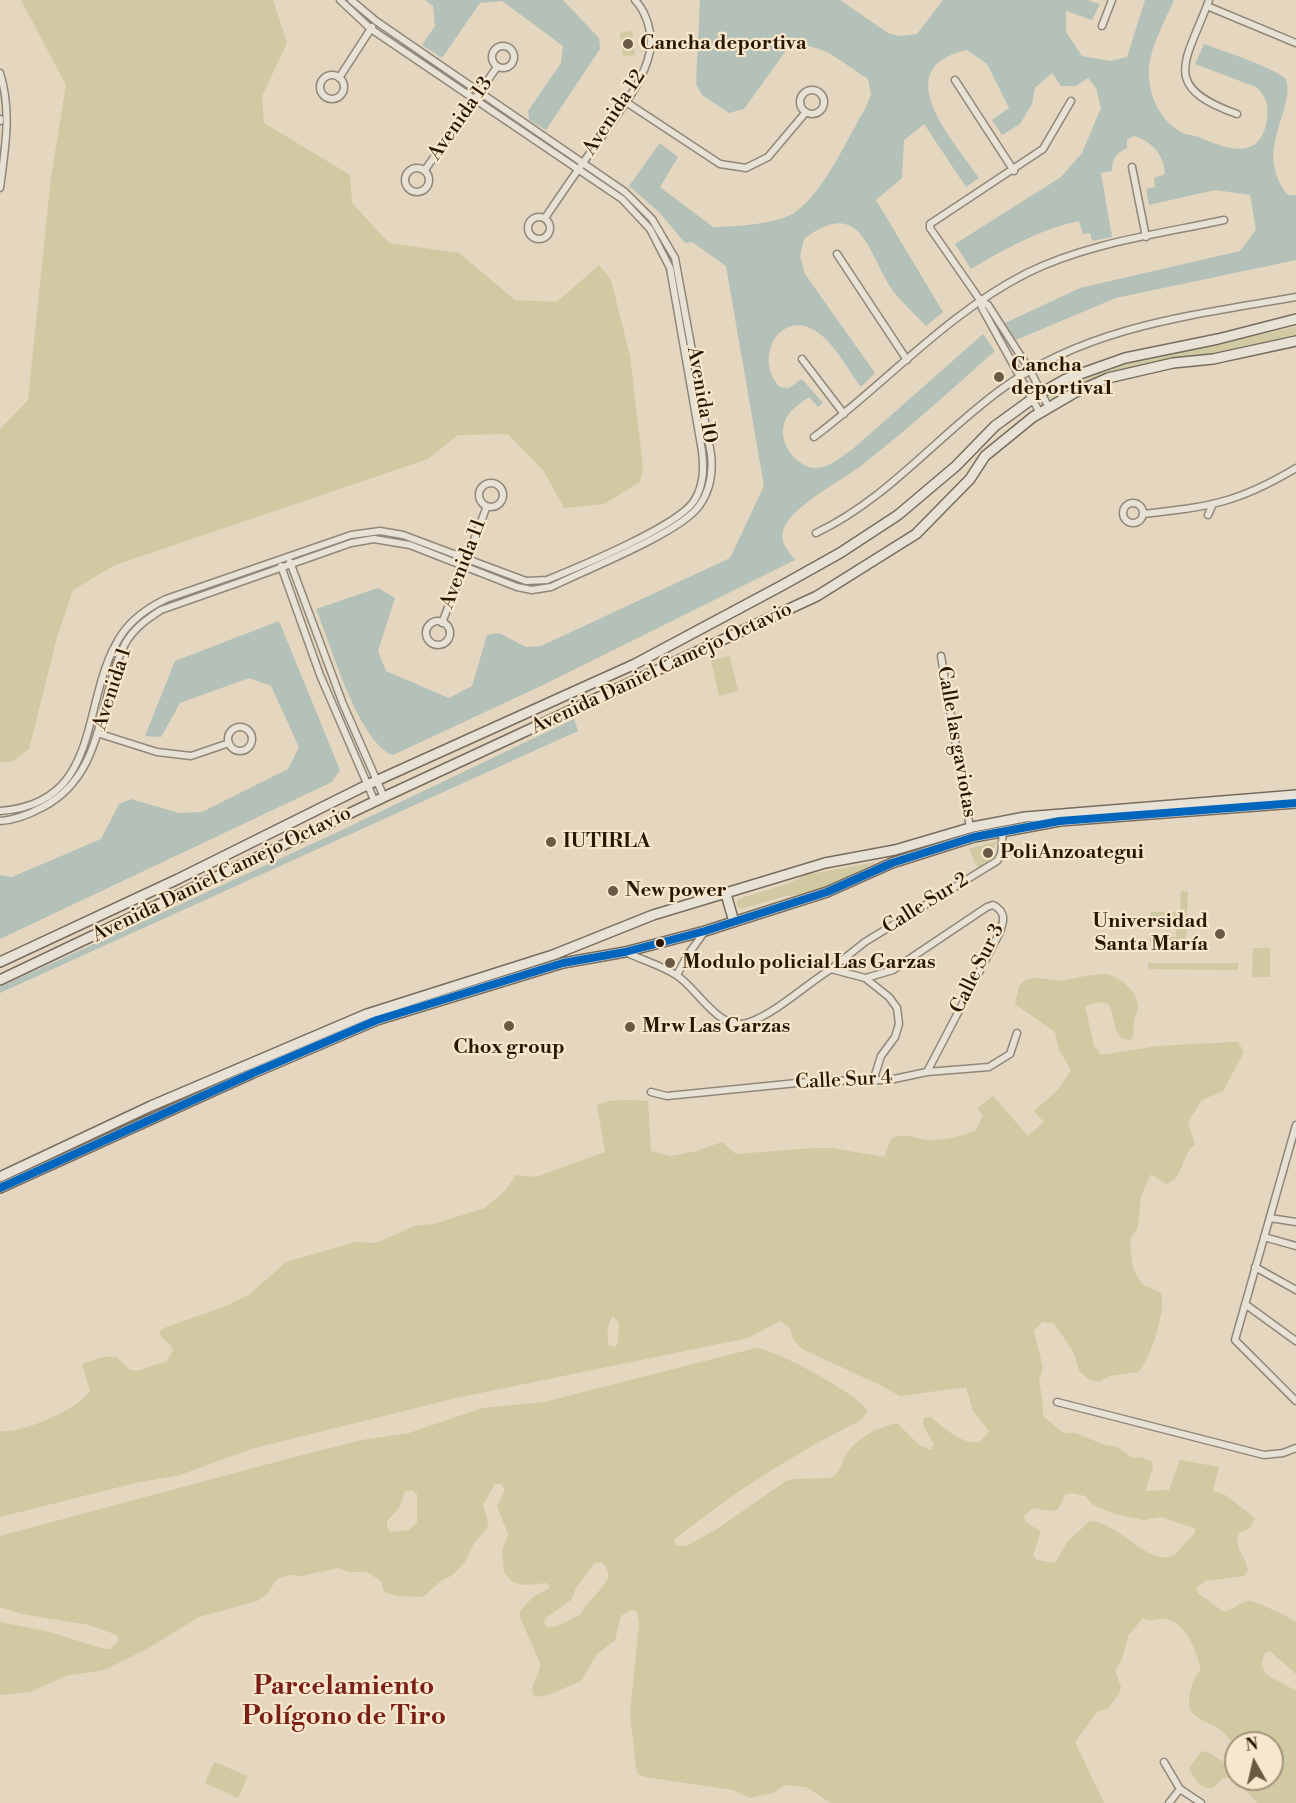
<!DOCTYPE html>
<html>
<head>
<meta charset="utf-8">
<style>
	body { margin:0 }
	#map { position:relative; width:1296px; height:1803px; overflow:hidden; background:#e4d6bf; font-family:"Libre Bodoni",serif }
	canvas { display:block }
	.north { position:absolute; left:1224px; top:1731px; width:60px; height:60px; box-sizing:border-box; background:#f7e7cc; border:2px solid #a5947c; border-radius:50%; rotate:352deg; font-size:16px; font-weight:700; line-height:24px; text-align:center; color:#291703 }
	.north::after { content:''; display:block; margin:auto; width:21px; height:27px; background:#6a5a45; clip-path:polygon(50% 0,100% 100%,50% 72%,0 100%) }
</style>
</head>
<body>
<div id="map">
<canvas width="1296" height="1803"></canvas>
<div class="north">N</div>
</div>
<script>
const context = document.querySelector('canvas').getContext('2d');
context.lineJoin = 'round';
function fillPath(path, color) { context.fillStyle = color; context.fill(path, 'evenodd'); }
function trace(path, color, width, dash) { context.strokeStyle = color; context.lineWidth = width; context.lineCap = dash ? 'butt' : 'round'; context.setLineDash(dash || []); context.stroke(path); }
function write(font, color, halo, rows, align = 'center') {
  context.font = font + ' "Libre Bodoni",serif'; context.lineWidth = 4.5; context.setLineDash([]); context.textBaseline = 'middle'; context.strokeStyle = halo; context.fillStyle = color; for (const [text, x, y, turn = 0] of rows) {
    context.save(); context.translate(x, y); context.rotate((+turn || 0) * Math.PI / 180); context.textAlign = isNaN(turn) ? turn : align; if (halo) context.strokeText(text, 0, 0); context.fillText(text, 0, 0); context.restore();
  }
}
const green = new Path2D(`
	M21 0H273L287 43 262 96 264 123 350 175 352 203 389 243 459 253 515 300 557 302 599 265 611 280 630 356 643 467 640 482 604 504 564 508 543 470 508 434 458 435 428 459 115 565 73 590 57 637 29 749 11 762H0V429L28 400 51 177 66 85Z
	M632 31 635 55 623 56 620 33Z
	M1296 327V336L1119 372 1052 401 1048 393 1132 362Z
	M730 656 738 691 719 696 711 660Z
	M997 841 990 860 978 868 969 849Z
	M876 862 818 891 782 897 741 909 737 906 738 899 790 883 805 875Z
	M1181 891 1188 892 1186 942 1149 941 1150 936 1176 937 1177 917H1151V912H1180Z
	M1253 948H1270V977H1252Z
	M1148 963H1238V970L1149 969Z
	M1104 974C1119 975 1139 992 1138 1009 1137 1013 1134 1017 1134 1022 1133 1030 1135 1033 1131 1040 1109 1039 1118 1016 1108 1004L1097 1002 1085 1006 1094 1046 1101 1055 1158 1046 1232 1042H1238L1244 1052 1223 1091 1202 1100 1188 1122 1195 1145C1181 1153 1184 1179 1166 1184L1151 1174 1141 1196 1138 1227 1131 1238 1130 1244 1133 1269 1142 1284 1161 1293C1167 1308 1150 1361 1138 1372L1110 1376 1099 1382 1088 1379 1079 1371 1074 1353 1054 1323 1042 1322 1034 1331 1043 1368 1039 1380 1043 1405V1416L1063 1433H1075L1105 1445 1117 1447 1133 1458 1140 1457 1152 1462 1153 1468 1145 1491 1169 1490 1180 1460 1219 1467 1213 1491 1225 1495 1255 1518 1250 1528 1239 1533C1232 1547 1246 1556 1248 1570L1244 1576 1205 1581 1196 1589 1199 1594 1224 1612C1233 1610 1239 1603 1247 1601 1252 1599 1291 1618 1296 1622V1674L1270 1651 1265 1653 1261 1664 1267 1675 1296 1691V1803H1257L1233 1777 1222 1779 1213 1788C1199 1789 1195 1779 1189 1768L1200 1753 1206 1751 1228 1765 1236 1760V1779H1272V1743H1236V1751C1223 1722 1210 1729 1191 1712 1186 1699 1192 1679 1201 1669 1196 1651 1188 1624 1166 1619 1158 1617 1151 1623 1143 1618L1128 1636 1122 1659 1115 1670 1121 1687 1119 1694 1108 1708 1097 1712 1075 1742 1104 1803H831L806 1787 785 1785 773 1793 749 1798 733 1790 645 1777 638 1774 636 1768 630 1713 639 1624 637 1612 631 1610 621 1616 615 1640 597 1654 581 1681 548 1695 535 1697C527 1685 541 1676 540 1663L520 1617V1611L533 1597 550 1588 547 1583C529 1584 515 1590 504 1572L502 1551 508 1534 497 1506 505 1490 501 1484H495L483 1505 488 1522 487 1528 473 1545 465 1562 453 1575 442 1580 423 1597 398 1596 384 1592 381 1581 367 1572H349L338 1568 301 1576 289 1575 277 1579 267 1594 257 1601 199 1617 145 1650 104 1670 65 1676 31 1692 0 1695V1622L50 1632 104 1649H110L119 1641 117 1635 89 1625 22 1614 0 1607V1536L287 1459 362 1440 409 1433 483 1408 544 1402 756 1348C773 1348 860 1395 868 1411L861 1420C795 1453 732 1493 675 1539V1545L686 1546 714 1531 786 1481 793 1479 831 1478C841 1472 841 1462 847 1453 858 1437 879 1427 897 1423L919 1445 931 1450 934 1445 923 1424 924 1418 931 1417C943 1427 963 1446 980 1442L989 1431 973 1411 966 1387 900 1396 878 1384 802 1349 793 1339 790 1328 780 1321 748 1338 456 1398 251 1449 180 1475 135 1483 0 1517V1431C22 1434 79 1409 90 1391L82 1364 103 1357H117L130 1370 137 1371 167 1361 173 1350C170 1342 162 1340 159 1332L164 1328 226 1306 250 1294 286 1262 356 1242 376 1243 414 1226 434 1224 485 1208 505 1191 516 1175 536 1177 605 1152 597 1105C614 1098 630 1100 648 1101L651 1151 670 1156 693 1152 722 1142 736 1154 813 1148H832L884 1157 891 1139C906 1131 913 1139 928 1140 943 1141 961 1136 975 1131L983 1116 977 1108 993 1096 1028 1136 1044 1122 1034 1111 1058 1090 1071 1070 1059 1050 1055 1032 1015 1004 1019 986C1030 971 1050 983 1065 980 1078 977 1091 975 1104 974ZM613 1316 619 1323 618 1342 615 1347 609 1345C606 1337 607 1323 613 1316ZM412 1490 417 1494V1522L409 1530 391 1532 387 1527V1521L399 1508 405 1491ZM1071 1493 1085 1496 1093 1505 1115 1514 1144 1520 1162 1517 1196 1529C1194 1537 1187 1540 1182 1547 1158 1581 1121 1521 1090 1521L1067 1542 1055 1563 1037 1560 1033 1555 1041 1532 1026 1522 1024 1516 1033 1508 1051 1511 1058 1509 1065 1495ZM600 1562 605 1565 609 1576C602 1592 588 1599 581 1614L558 1626 548 1628 544 1623 546 1618 572 1599 576 1588 594 1563Z
	M214 1762 248 1776 238 1798 205 1783Z`);
const water = new Path2D(`
	M425 0H563L599 38 600 49 546 130 529 120 528 111 561 63 563 46 502 1 480 3 442 58 422 45 435 26 433 6Z
	M700 0H840L888 33 898 36 917 34 943 0H1087L1100 4 1092 20 1066 11V32L1082 56 1110 61 1127 57 1145 0H1174C1166 19 1154 40 1150 60 1145 87 1157 119 1181 132 1186 135 1193 135 1198 137 1225 148 1260 163 1267 120 1269 106 1267 97 1256 87L1195 64 1204 44C1225 52 1271 66 1286 79 1296 110 1252 151 1288 195H1296V260L1116 298 1016 340 1005 323 1080 288 1240 251 1256 230 1250 195 1215 190 1149 205 1146 189 1155 187 1154 178 1165 174C1164 155 1153 142 1134 136L1127 140V148C1116 154 1112 158 1112 171L1101 173 1112 237 1092 241 1090 233 1083 234 1079 221C1040 229 1005 249 971 269L955 244 1061 177 1082 153 1101 108 1096 88 1088 78 1076 86H1061L1052 73 1035 88 1032 104 1020 124 1002 135 992 120 1009 108 987 64 967 50C886 68 953 140 979 178L966 187 924 124 904 140 902 178 876 200 943 312 926 326C915 314 901 302 891 288 867 251 861 196 804 239L800 256 805 274 875 373 861 387C848 370 835 344 817 332 781 307 752 358 780 387L789 388 802 379 823 403 818 407 809 397C799 404 787 412 784 424 778 443 797 468 816 468 829 468 844 455 854 448L983 334 995 351C951 390 908 429 862 465 842 480 797 504 786 524 777 539 786 548 795 560L541 686 393 755C359 744 330 643 316 609L378 588 395 598 378 651 386 671 449 698 472 686 487 635 499 633 526 647 541 646 730 558 764 486 726 266 692 242 685 243 660 213 629 186 660 143 678 157 660 187 713 227C733 227 777 224 794 213 824 193 848 137 866 107L871 94 868 79C841 63 821 39 788 48L744 109 729 113 702 95 696 84Z
	M279 621 340 770 332 782 0 939V875L12 877 101 839 119 804 131 799 179 813 202 812 288 769 299 747 271 686 249 678 180 703 161 737 145 736 175 661Z
	M574 719 578 731 0 993V987L325 838Z`);
const street = new Path2D(`
	M1209 0C1187 61 1158 86 1237 114
	M1207 6 1296 43
	M1102 26 1112 0
	M492 57a11 11 0 1 1 22 0a11 11 0 1 1-22 0Z
	M0 73C12 112 5 148 0 188
	M320 87a12 12 0 1 1 24 0a12 12 0 1 1-24 0Z
	M339 78 372 27
	M955 80 1014 171
	M800 102a12 12 0 1 1 24 0a12 12 0 1 1-24 0Z
	M626 102 720 164 746 168 768 157 806 112
	M0 119V121
	M1132 167 1146 237
	M405 180a12 12 0 1 1 24 0a12 12 0 1 1-24 0Z
	M425 170 497 67
	M528 228a11 11 0 1 1 22 0a11 11 0 1 1-22 0Z
	M545 218C564 190 583 162 603 135 620 110 644 82 650 51 653 34 647 13 635 0
	M837 254 907 360
	M980 300 988 305 1031 372 1049 408
	M802 359 844 414
	M1040 413 982 308 980 300 930 228V224L1043 149 1071 101
	M814 437C885 384 946 314 1027 273 1087 243 1159 234 1224 220
	M479 495a12 12 0 1 1 24 0a12 12 0 1 1-24 0Z
	M1123 513a10 10 0 1 1 20 0a10 10 0 1 1-20 0Z
	M1143 514C1208 507 1238 503 1296 468
	M1208 515 1212 506
	M816 533C888 499 939 434 1003 388 1089 326 1194 315 1296 297
	M290 562 343 704 384 797
	M281 566 320 675 375 802
	M426 633a12 12 0 1 1 24 0a12 12 0 1 1-24 0Z
	M442 623 487 506
	M941 656 970 828
	M228 739a12 12 0 1 1 24 0a12 12 0 1 1-24 0Z
	M97 733 157 752 191 756 229 743
	M0 811C101 804 81 707 116 644 127 622 145 609 166 599L351 535 380 531 403 535 526 581 547 580C579 567 678 526 694 501 704 485 704 468 702 451L670 268 650 229 622 199 371 29 340 0
	M0 821C15 820 30 814 43 807 106 774 97 700 125 644 133 629 147 619 161 610L351 543 374 539 410 545 517 587 532 590 551 587C585 570 680 533 699 506 710 491 713 472 711 454L675 258 652 219 625 192 376 21 351 0
	M625 952C642 960 661 965 676 975 698 988 719 1034 750 1022 780 1010 804 986 831 969L865 978 889 997 897 1008 899 1024 895 1037 881 1056 873 1081
	M831 969 865 942 997 861 1001 854 1003 830
	M677 975 687 956 705 931
	M866 978 893 970 987 907 993 905C1007 912 1004 922 999 934L927 1072
	M651 1092 667 1096 817 1081 889 1080 927 1072 989 1067 1010 1054 1017 1033
	M1296 1125 1235 1340 1296 1401
	M1270 1218 1296 1222
	M1264 1237 1296 1246
	M1255 1267 1296 1290
	M1245 1304 1296 1341
	M1057 1402 1264 1455 1283 1453 1296 1448
	M1164 1762 1180 1789 1201 1803
	M1169 1803 1180 1789`);
const secondary = new Path2D(`
	M726 894 734 922
	M0 962 178 879 367 785 635 664 781 586 840 553 898 515 956 466 995 426 1039 394 1066 379 1125 358 1218 339 1296 319
	M0 980 384 797 817 596 916 534 970 479 985 456 1033 417 1074 393 1108 378 1173 363 1213 359 1296 341
	M0 1177 151 1106 367 1014 553 955 653 915 825 863 895 850 973 827 1025 817 1296 795
	M0 1188 253 1073 377 1020 563 963 625 952 705 931 827 892 892 863 974 837 1060 821 1296 803`);
const bus1 = new Path2D(`
	M0 1188 253 1073 377 1020 563 963 625 952 705 931 827 892 892 863 974 837 1060 821 1296 803`);
const markers = [
	[628,44,6,"#6a5a45"],
	[999,377,6,"#6a5a45"],
	[551,842,6,"#6a5a45"],
	[988,853,6,"#6a5a45"],
	[613,891,6,"#6a5a45"],
	[1220,934,6,"#6a5a45"],
	[660,943,5,"#291703"],
	[670,963,6,"#6a5a45"],
	[509,1026,6,"#6a5a45"],
	[630,1027,6,"#6a5a45"]
];
const poiNames = [
	["Cancha deportiva",640,44],
	["Cancha",1011,366],
	["deportiva1",1011,389],
	["IUTIRLA",563,842],
	["PoliAnzoategui",1000,853],
	["New power",625,891],
	["Universidad",1208,922,"right"],
	["Santa María",1208,945,"right"],
	["Modulo policial Las Garzas",682,963],
	["Mrw Las Garzas",642,1027],
	["Chox group",509,1048,"center"]
];
const streetNames = [
	["Avenida 12",615,113,-57],
	["Avenida 13",461,119,-55],
	["Avenida 10",701,395,80],
	["Avenida 11",464,564,-69],
	["Avenida Daniel Camejo Octavio",662,669,-25],
	["Avenida 1",113,689,-72],
	["Calle las gaviotas",956,742,80],
	["Avenida Daniel Camejo Octavio",222,875,-26],
	["Calle Sur 2",926,904,-32],
	["Calle Sur 3",978,969,-64],
	["Calle Sur 4",844,1081,-3]
];
const districtNames = [
	["Parcelamiento",344,1688],
	["Polígono de Tiro",344,1718]
];
fillPath(green, '#d0c9a1');
fillPath(water, '#b4c1b9');
trace(street, '#918778', 9);
trace(secondary, '#776c5e', 12);
trace(street, '#e8e1d6', 6);
trace(secondary, '#e8e1d6', 9);
trace(bus1, '#0065bd', 8);
for (const [x, y, r, color] of markers) { const dot = new Path2D(); dot.arc(x, y, r, 0, 2 * Math.PI); context.fillStyle = color; context.fill(dot); trace(dot, '#f7e7cc', 2); }
write('bold 20px', '#291703', '#f7e7cc', poiNames, 'left');
write('20px', '#291703', '#f7e7cc', streetNames);
write('bold 26px', '#7a1f14', '#f7e7cc', districtNames);
</script>
</body>
</html>
